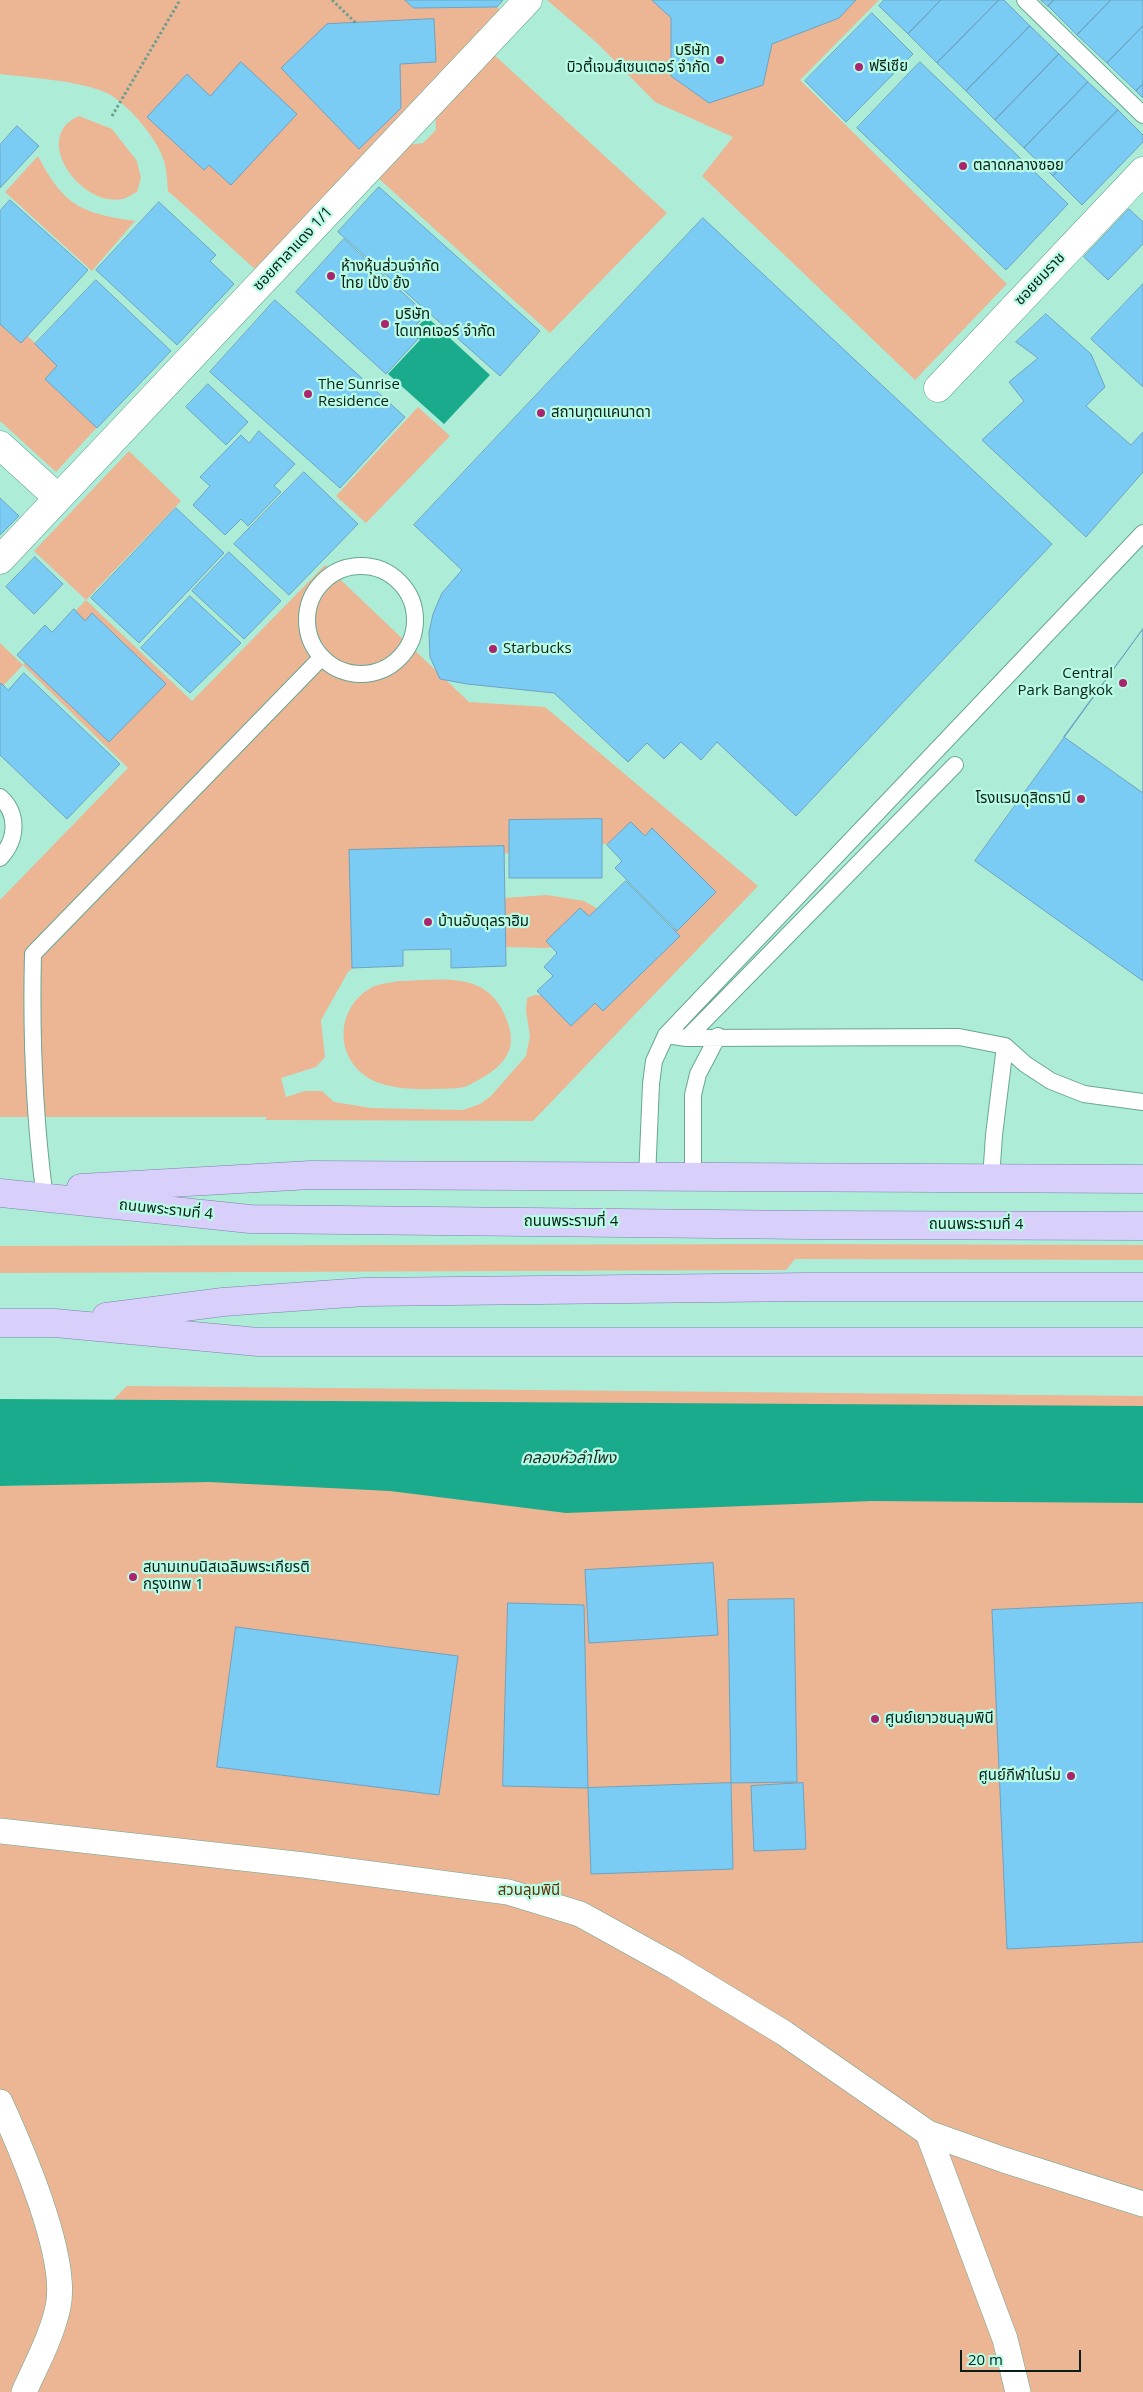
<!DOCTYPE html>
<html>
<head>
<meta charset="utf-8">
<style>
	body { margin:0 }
	#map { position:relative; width:1143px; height:2392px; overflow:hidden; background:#adedd8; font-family:"Open Sans",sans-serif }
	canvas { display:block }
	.scale { position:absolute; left:960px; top:2350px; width:121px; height:22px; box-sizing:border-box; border:2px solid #07211a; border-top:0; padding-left:6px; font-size:15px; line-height:18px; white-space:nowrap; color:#07211a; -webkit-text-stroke:4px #bafbe5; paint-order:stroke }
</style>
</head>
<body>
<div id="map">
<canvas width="1143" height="2392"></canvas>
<div class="scale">20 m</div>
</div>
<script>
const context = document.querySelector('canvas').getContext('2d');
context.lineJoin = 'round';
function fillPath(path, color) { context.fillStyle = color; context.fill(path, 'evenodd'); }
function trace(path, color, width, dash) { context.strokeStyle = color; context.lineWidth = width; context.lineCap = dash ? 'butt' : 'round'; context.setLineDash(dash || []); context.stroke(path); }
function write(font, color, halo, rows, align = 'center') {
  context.font = font + ' "Open Sans","Noto Sans Thai",sans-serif'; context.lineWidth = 4.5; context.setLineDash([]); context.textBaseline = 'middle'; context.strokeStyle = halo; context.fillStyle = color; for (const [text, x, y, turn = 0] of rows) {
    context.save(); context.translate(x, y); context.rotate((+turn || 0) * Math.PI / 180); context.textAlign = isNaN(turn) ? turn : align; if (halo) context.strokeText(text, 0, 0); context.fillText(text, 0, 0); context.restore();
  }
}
const green = new Path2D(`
	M0 0H405L414 8 497 7 501 11 255 269 168 191C167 182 167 170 164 161 158 139 124 98 102 91 73 80 31 78 0 74Z
	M547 0H879L800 80 1007 284 915 380 702 176 733 137 655 102 597 43Z
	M491 52 667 213 550 333 377 177 406 145 423 143 436 130 435 114Z
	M79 116 112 129 137 161 141 178 137 192C132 194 127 198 123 199 81 208 30 137 79 116Z
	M38 156C64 206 81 213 135 221L92 271 5 192Z
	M0 311 111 412 56 472 0 421Z
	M418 407 450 436 366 523 336 496Z
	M129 451 181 501 86 600 192 701 325 565 469 702 545 707 758 886 533 1121 265 1120 267 1117H0V900L128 768 23 665 0 689V643L23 665 86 600 34 551ZM656 839 713 891 595 1000 535 995 527 998 526 1011 530 1036 526 1056 491 1096 480 1104 463 1110 371 1108 334 1102 322 1091H305L286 1097 281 1078 316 1067 325 1057 321 1020 348 972 357 965 396 864Z
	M547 895 584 901 605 913 564 946 543 948 505 947 504 898Z
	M398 981C423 981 457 975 480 987 493 994 501 1005 506 1018 522 1055 497 1071 467 1086 457 1090 443 1088 433 1089 412 1090 381 1088 364 1075 334 1052 338 1008 369 989 376 984 389 983 398 981Z
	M795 1244 1143 1245V1260L795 1259 786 1270 0 1273V1246Z
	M127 1386 1143 1396V2392H0V1486H26Z`);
const water = new Path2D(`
	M427 317 490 375 444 424 388 374 420 340 412 332Z
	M0 1399 1143 1406V1503L872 1501 566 1513 390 1491 208 1482 0 1486Z`);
const building = new Path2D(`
	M405 0H503L497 7 414 8Z
	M652 0H856L839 18 772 44 763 85 709 103 671 76V18Z
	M884 0H941L908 34 879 6Z
	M941 0H999L937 63 908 34Z
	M999 0H1004L1030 26 966 91 937 63Z
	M1041 0H1054L1048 6Z
	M1054 0H1111L1077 35 1048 6Z
	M1111 0H1143V26L1107 63 1077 35Z
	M872 13 913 54 846 122 805 81Z
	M434 19 436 62 400 64 401 108 359 149 281 68 327 24Z
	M1030 26 1059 54 995 120 966 91Z
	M1143 26V84L1136 91 1107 63Z
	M1059 54 1088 82 1024 148 995 120Z
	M241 62 297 114 231 185 209 165 204 170 147 117 187 74 210 96Z
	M920 62 1068 204 1006 270 857 128Z
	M1088 82 1118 110 1053 176 1024 148Z
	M1143 84V98L1136 91Z
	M1118 110 1143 135V142L1082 205 1053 176Z
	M17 126 39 146 0 188V145Z
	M379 187 540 331 500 376 338 232Z
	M10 200 88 270 21 343 0 324V211Z
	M159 202 216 255 210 261 234 284 177 345 96 270Z
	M1129 209 1143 222V244L1108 280 1084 257Z
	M703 218 1052 544 796 816 717 742 701 760 681 742 664 759 647 743 628 762 554 693 467 684 440 679 430 657 429 632 433 614 442 593 462 570 414 525Z
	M344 239 426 314 410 332 418 339 386 374 296 292Z
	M96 280 171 351 97 428 45 379 57 366 35 344Z
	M1143 284V387L1091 339Z
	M275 300 405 417 340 488 210 372Z
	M1046 314 1091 354 1105 387 1086 406 1131 445 1143 432V472L1086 537 982 440 1024 401 1009 382 1038 358 1016 342Z
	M208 384 248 422 226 445 186 407Z
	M259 431 295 464 274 486 281 492 248 526 241 519 225 535 193 505 210 486 200 477 241 435 249 443Z
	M304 472 358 524 289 595 234 544Z
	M0 498 19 516 0 535Z
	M176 508 224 553 139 643 91 598Z
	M229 552 281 601 244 639 192 591Z
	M35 557 63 584 34 614 6 587Z
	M190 596 241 643 190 693 141 648Z
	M74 609 85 621 92 613 166 684 109 742 17 655 45 625 52 632Z
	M1143 629V981L975 861Z
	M1143 629V793L1064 737Z
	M24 673 120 764 67 819 0 755V684L1 683 8 690Z
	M602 819V878H509V820Z
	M631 822 645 836 652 828 716 892 677 931 615 868 622 861 607 845Z
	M504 846 506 966 451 968V949L403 950V966L352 968 349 850Z
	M626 881 680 936 603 1011 595 1003 571 1026 537 991 553 976 544 967 557 953 546 941 580 908 589 916Z
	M713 1563 718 1635 589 1643 585 1570Z
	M794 1599 797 1782 731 1783 728 1600Z
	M508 1603 584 1605 588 1788 503 1786Z
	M1143 1603V1942L1007 1949 992 1610Z
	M236 1627 458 1656 439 1795 217 1767Z
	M731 1783 733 1869 591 1874 588 1788Z
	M803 1783 806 1849 754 1851 751 1786Z`);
const path = new Path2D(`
	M332 0 356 23
	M112 116 180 0`);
const service = new Path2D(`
	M1025 0 1143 115
	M307 620a54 54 0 1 1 108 0a54 54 0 1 1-108 0Z
	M0 797C19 814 17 840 0 858
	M666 1035 687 1038 959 1037 1005 1046 1025 1064 1051 1081 1084 1094 1143 1102
	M687 1038 955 765
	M647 1178 651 1084 654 1061 666 1035 1143 533
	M693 1178V1095L698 1074 718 1036
	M991 1179 994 1135 1005 1046
	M44 1191C34 1112 31 1033 33 954L322 657`);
const pedestrian = new Path2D(`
	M0 1831 304 1865 508 1892 580 1914 674 1966 784 2033 928 2133 1004 2160 1143 2204
	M0 2102C21 2148 69 2258 58 2307 52 2336 36 2365 24 2392
	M928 2133 1005 2339 1018 2392`);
const minor = new Path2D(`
	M938 388 1143 171
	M0 445 58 498
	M0 560 528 0`);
const primary = new Path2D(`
	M81 1188 311 1175 1143 1179
	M0 1193 250 1219 807 1225 1143 1226
	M106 1317 223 1302 364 1292 808 1287H1143
	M0 1323H55L258 1342H1143`);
const markers = [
	[720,60,5,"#aa256e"],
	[859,67,5,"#aa256e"],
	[963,166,5,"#aa256e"],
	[331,276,5,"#aa256e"],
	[385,324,5,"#aa256e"],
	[308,394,5,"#aa256e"],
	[541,413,5,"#aa256e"],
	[493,649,5,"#aa256e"],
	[1123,683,5,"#aa256e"],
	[1081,799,5,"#aa256e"],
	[428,922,5,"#aa256e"],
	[133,1577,5,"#aa256e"],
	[875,1719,5,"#aa256e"],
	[1071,1776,5,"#aa256e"]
];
const poiNames = [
	["บริษัท",710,51,"right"],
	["บิวตี้เจมส์เซนเตอร์ จำกัด",710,68,"right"],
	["ฟรีเซีย",869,67],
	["ตลาดกลางซอย",973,166],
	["ห้างหุ้นส่วนจำกัด",341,267],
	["ไทย เป้ง ย้ง",341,284],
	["บริษัท",395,315],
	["ไดเทคเจอร์ จำกัด",395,332],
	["The Sunrise",318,385],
	["Residence",318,402],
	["สถานทูตแคนาดา",551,413],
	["Starbucks",503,649],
	["Central",1113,674,"right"],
	["Park Bangkok",1113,691,"right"],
	["โรงแรมดุสิตธานี",1071,799,"right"],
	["บ้านอับดุลราฮิม",438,922],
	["สนามเทนนิสเฉลิมพระเกียรติ",143,1568],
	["กรุงเทพ 1",143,1585],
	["ศูนย์เยาวชนลุมพินี",885,1719],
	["ศูนย์กีฬาในร่ม",1061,1776,"right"]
];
const streetNames = [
	["ซอยศาลาแดง 1/1",293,249,-47],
	["ซอยยมราช",1040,279,-47],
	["ถนนพระรามที่ 4",166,1210,6],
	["ถนนพระรามที่ 4",571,1222],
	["ถนนพระรามที่ 4",976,1225]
];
const parkNames = [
	["สวนลุมพินี",529,1891]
];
const waterNames = [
	["คลองหัวลำโพง",569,1458]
];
fillPath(green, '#ecb594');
fillPath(water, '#19ab8b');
fillPath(building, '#7bccf5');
trace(building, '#6da3c0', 1);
trace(service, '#68a693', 18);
trace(pedestrian, '#68a693', 26);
trace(minor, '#68a693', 29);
trace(primary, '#7e7fab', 29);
trace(path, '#6d9e8e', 3, [2.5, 2.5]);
trace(service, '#fff', 16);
trace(pedestrian, '#fff', 25);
trace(minor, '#fff', 28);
trace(primary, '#d8d0fb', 28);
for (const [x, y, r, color] of markers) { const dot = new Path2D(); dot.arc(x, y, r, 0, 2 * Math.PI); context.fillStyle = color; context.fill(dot); trace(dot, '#bafbe5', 2); }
write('15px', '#07211a', '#bafbe5', poiNames, 'left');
write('15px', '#07211a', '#bafbe5', streetNames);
write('15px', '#642f03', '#bafbe5', parkNames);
write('italic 16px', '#192f28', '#bafbe5', waterNames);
</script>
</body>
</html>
